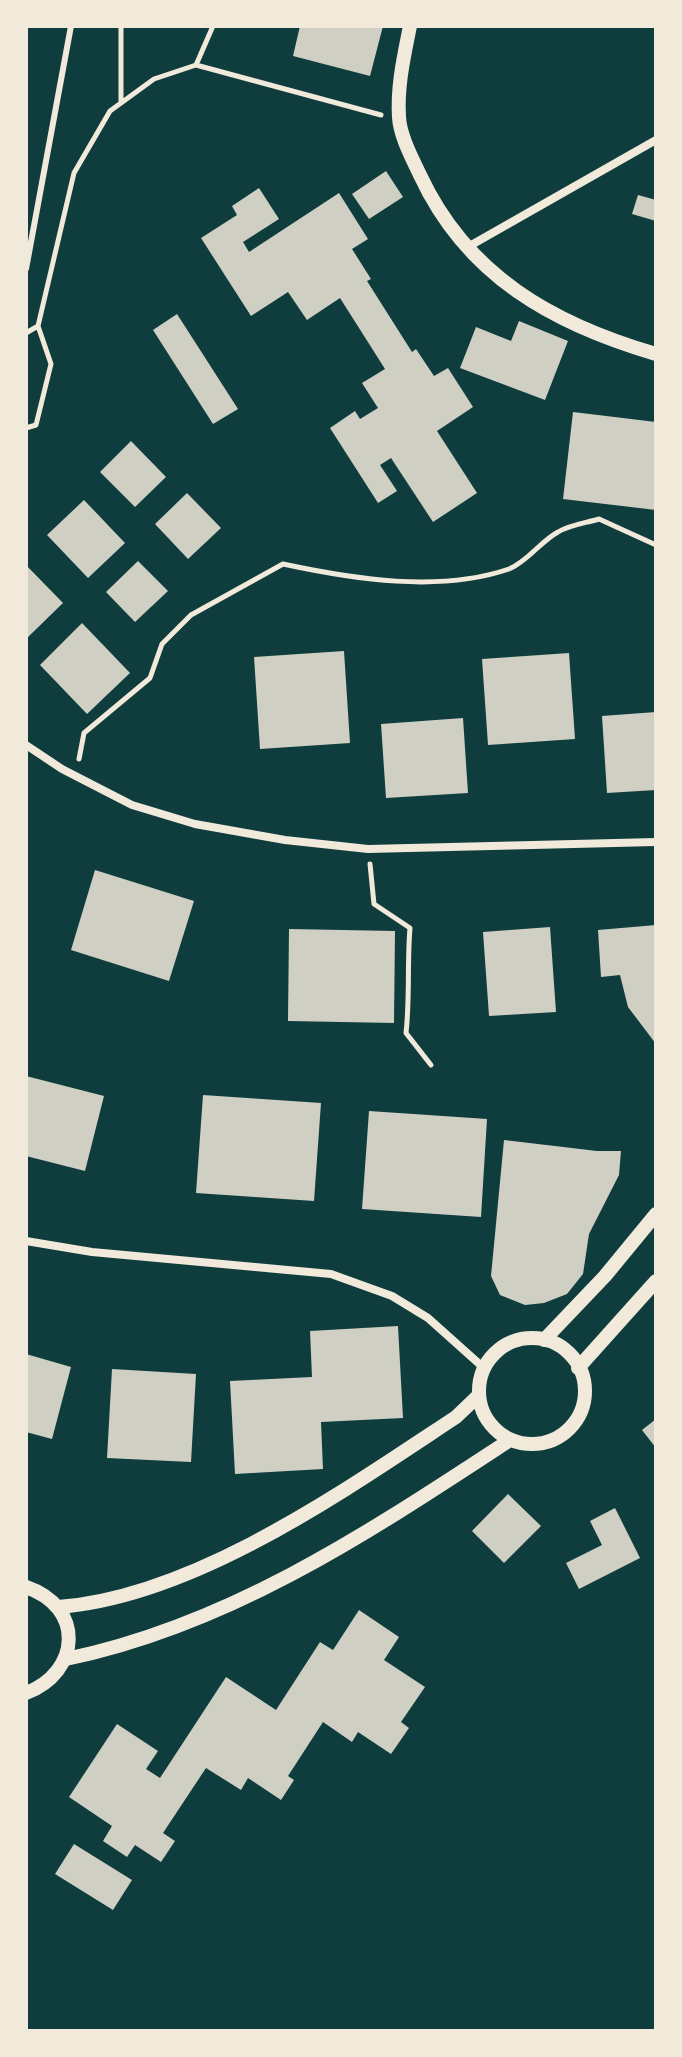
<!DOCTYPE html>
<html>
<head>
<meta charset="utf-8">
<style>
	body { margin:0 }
	#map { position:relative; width:682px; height:2057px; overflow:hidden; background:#0f3d3e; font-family:"Roboto Condensed",sans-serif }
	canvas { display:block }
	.frame { position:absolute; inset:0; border:28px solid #f1e9da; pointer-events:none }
</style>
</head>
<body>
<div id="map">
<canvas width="682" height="2057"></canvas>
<div class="frame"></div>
</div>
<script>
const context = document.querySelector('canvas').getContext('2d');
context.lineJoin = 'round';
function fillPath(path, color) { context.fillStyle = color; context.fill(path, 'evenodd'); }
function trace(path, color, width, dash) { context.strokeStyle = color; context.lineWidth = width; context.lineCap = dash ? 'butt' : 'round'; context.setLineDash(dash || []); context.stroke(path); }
const building = new Path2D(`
	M300 26H383L370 76 293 56Z
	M386 171 403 197 369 219 352 194Z
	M259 188 279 219 243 242 249 252 339 193 368 239 352 249 371 279 367 281 412 352 416 349 434 376 448 368 473 407 437 431 477 493 433 522 391 458 380 465 397 491 378 503 330 428 355 411 360 419 378 408 362 383 385 369 340 298 307 320 288 292 251 316 201 238 237 215 232 206Z
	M638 195 656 200V221L632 214Z
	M177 314 238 409 213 424 153 330Z
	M519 321 568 341 545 400 460 368 476 327 511 341Z
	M573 412 656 422V510L563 499Z
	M131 441 166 477 135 507 100 472Z
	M187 493 221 528 188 559 155 524Z
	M84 500 125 543 88 578 47 535Z
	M138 561 168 591 135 622 106 592Z
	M26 565 63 603 26 639Z
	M82 623 130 673 87 714 40 665Z
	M344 651 350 743 260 749 254 657Z
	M569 653 575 739 488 745 482 659Z
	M656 712V790L607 793 602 716Z
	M463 718 468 793 386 798 381 724Z
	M95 870 194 901 169 981 71 950Z
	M656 925V1044L628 1007 620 975 601 977 598 930Z
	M550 927 556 1012 489 1016 483 932Z
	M289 929 395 931 394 1023 288 1021Z
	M26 1076 104 1096 85 1171 26 1156Z
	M203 1095 321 1103 314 1201 196 1193Z
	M369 1111 487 1119 481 1217 362 1209Z
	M504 1140 597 1151H621L619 1175 589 1234 583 1274 567 1294 544 1303 525 1305 500 1295 491 1276Z
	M398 1326 403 1418 321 1422 323 1469 235 1474 230 1381 312 1377 310 1331Z
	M26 1354 71 1367 52 1439 26 1432Z
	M112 1369 196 1374 191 1462 107 1458Z
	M656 1419V1448L642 1430Z
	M508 1494 541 1526 504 1563 472 1531Z
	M615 1508 640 1558 579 1589 566 1563 602 1545 590 1521Z
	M359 1610 399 1637 384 1660 425 1687 401 1722 409 1728 391 1754 358 1732 352 1742 323 1722 288 1776 294 1780 281 1800 248 1778 241 1790 206 1768 163 1833 175 1841 161 1862 135 1845 127 1857 103 1841 112 1826 69 1797 117 1724 158 1751 146 1769 160 1778 226 1677 276 1710 320 1642 333 1650Z
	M74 1844 132 1880 113 1910 55 1874Z`);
const path = new Path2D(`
	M121 26V102
	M196 65 213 26
	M38 326 74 173 110 111 154 79 196 65 381 115
	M26 333 38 326 51 364 36 425 26 428
	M79 759 84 733 150 678 162 644 191 615 283 564C353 579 439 593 509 569 527 562 541 541 558 532 569 525 586 523 599 519L656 545
	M370 864 374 904 410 928C407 963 410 998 406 1033L431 1065`);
const service = new Path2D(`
	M26 269 71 26`);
const minor = new Path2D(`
	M466 248 656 140
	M26 745 62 769 132 805 195 824 285 840 368 849 656 842
	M26 1241 92 1252 331 1274 392 1296 428 1318 485 1369`);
const tertiary = new Path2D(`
	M410 26C404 56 397 86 399 117 400 136 412 158 420 175 467 276 553 324 656 354
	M479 1391a53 53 0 1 1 106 0a53 53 0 1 1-106 0Z
	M544 1340 605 1276 656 1214
	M578 1368 656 1281
	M26 1587C85 1607 81 1672 26 1693
	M58 1607C194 1597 344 1491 456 1417L479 1395
	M66 1659C231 1625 371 1531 510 1440`);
fillPath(building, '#cfcfc3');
trace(path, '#f1e9da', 5);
trace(service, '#f1e9da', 6);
trace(minor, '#f1e9da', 8);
trace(tertiary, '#f1e9da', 14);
</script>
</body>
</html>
